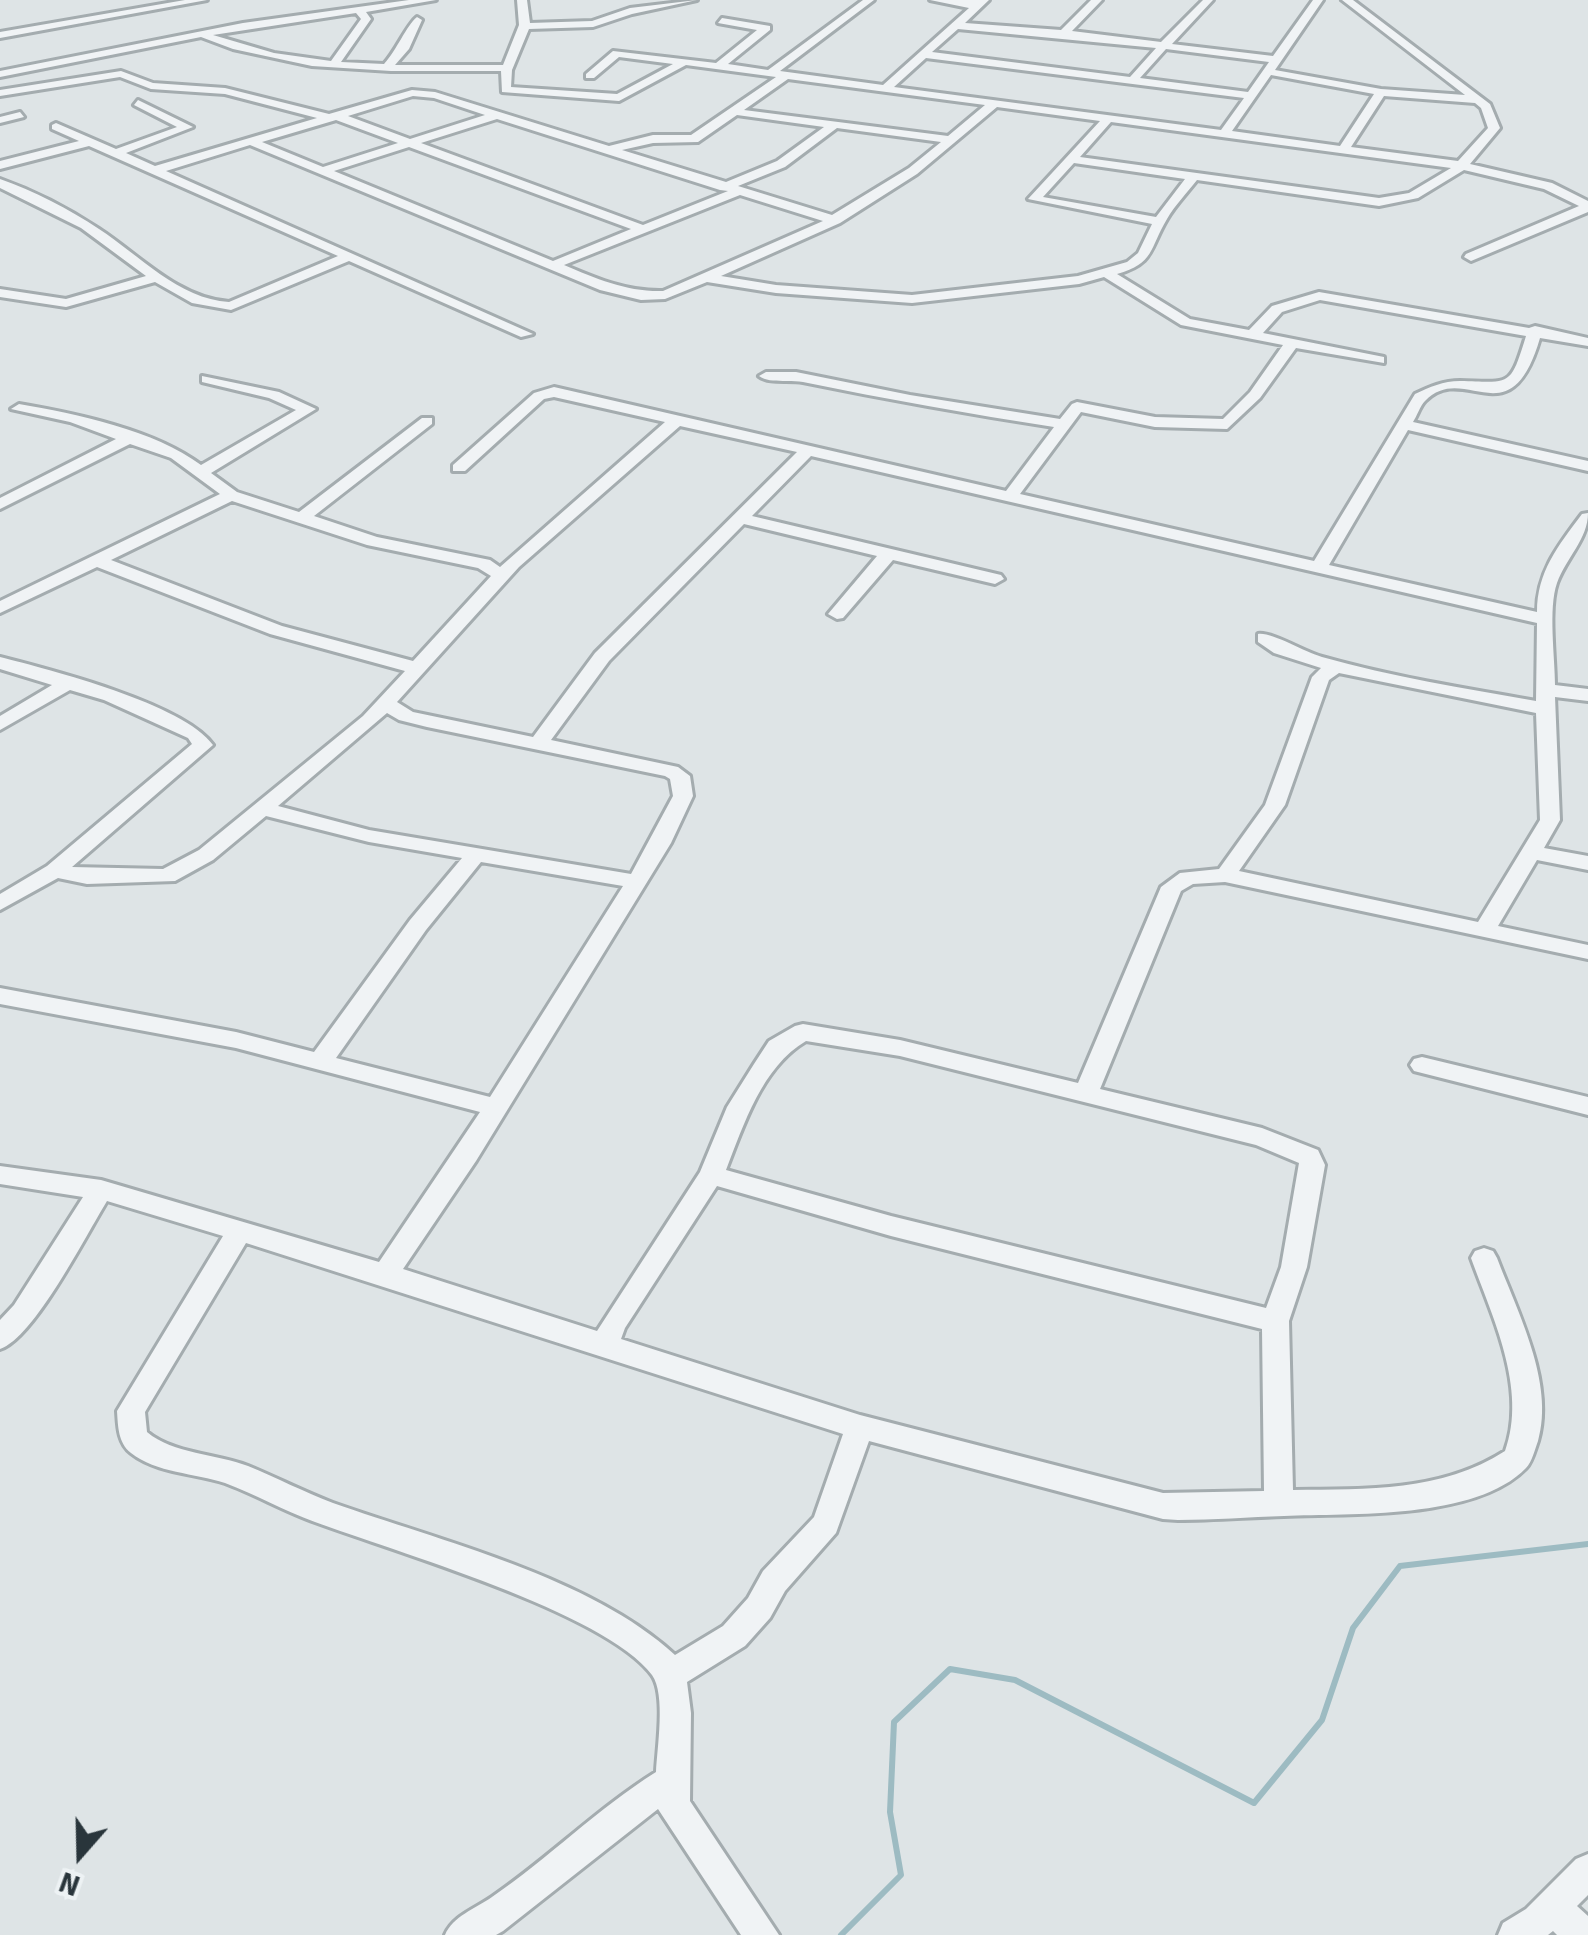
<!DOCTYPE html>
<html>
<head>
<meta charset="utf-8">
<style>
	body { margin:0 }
	#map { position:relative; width:1588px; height:1935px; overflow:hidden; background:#dee4e6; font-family:Signika,sans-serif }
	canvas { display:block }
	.north { position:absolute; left:30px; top:1805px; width:100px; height:100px; -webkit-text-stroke:8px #edf2f4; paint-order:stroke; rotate:200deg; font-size:28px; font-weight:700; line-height:40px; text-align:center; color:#29353b }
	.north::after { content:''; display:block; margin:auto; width:35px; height:45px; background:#29353b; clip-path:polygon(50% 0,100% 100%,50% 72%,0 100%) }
</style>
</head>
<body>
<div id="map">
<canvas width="1588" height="1935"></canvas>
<div class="north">N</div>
</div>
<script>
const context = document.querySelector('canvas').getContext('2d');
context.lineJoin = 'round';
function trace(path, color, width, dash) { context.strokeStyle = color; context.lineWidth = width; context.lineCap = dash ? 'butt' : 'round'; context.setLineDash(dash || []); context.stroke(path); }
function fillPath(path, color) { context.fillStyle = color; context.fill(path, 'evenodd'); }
const stream = new Path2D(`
	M841 1935 901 1875 890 1812 894 1722 950 1669 1015 1680 1254 1803 1322 1720 1353 1628 1400 1566 1588 1544`);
const minor = new Path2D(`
	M185 0H207L0 38V32Z
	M409 0H436L366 12 371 19 341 62 384 64C397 50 406 26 417 17L422 20 409 49 395 65H503L519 25 517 0H527L530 23 592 21 630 8 697 0 632 14 593 27 529 29 512 70 511 87 617 94 673 64 619 57 594 78H586V74L613 51 716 63 757 30 718 23 722 18 770 26V30L728 64 768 70 863 0H874L780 71 883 85 969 8 930 0H989L965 23 1061 30 1091 0H1102L1072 31 1161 42 1203 0H1213L1172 44 1273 56 1313 0H1323L1275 70 1381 89 1465 95 1342 0H1353L1490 104 1500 128 1470 164 1552 183 1588 201V212L1471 261 1464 257 1466 254 1579 206 1544 189 1464 170 1418 198 1379 206 1197 180C1187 193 1175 205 1167 219 1149 249 1155 263 1117 274L1190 319 1249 330 1272 306 1319 292 1529 328 1535 326 1588 338V346L1540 338C1510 441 1465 360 1425 401 1420 406 1417 416 1413 422L1588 461V471L1408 430 1329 565 1537 612C1537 572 1558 546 1582 514L1588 513C1588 539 1566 558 1557 583 1548 608 1555 658 1555 685L1588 689V701L1555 697 1560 820 1544 848 1588 856V870L1537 860 1498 926 1588 945V959L1225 882 1193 884 1181 891 1100 1089 1262 1128 1318 1150 1325 1165 1307 1267 1289 1321 1293 1490C1368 1489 1441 1492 1505 1451 1528 1389 1492 1316 1471 1258L1475 1251 1484 1248 1493 1251 1497 1258C1517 1311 1555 1383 1538 1441 1535 1449 1532 1462 1526 1468 1476 1520 1350 1513 1284 1516 1249 1517 1214 1520 1178 1520L1163 1519 869 1441 836 1533 785 1591 770 1618 745 1646 687 1682 691 1713 690 1801 779 1935H741L658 1809 503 1931 496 1935H445C453 1916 475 1909 492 1897 549 1858 597 1809 656 1772 657 1749 666 1694 652 1675 605 1612 393 1551 315 1522 284 1511 255 1494 225 1483 195 1473 156 1473 131 1453 118 1443 118 1426 117 1411L223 1236 107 1201C86 1235 34 1338 0 1349V1320L14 1305 83 1197 0 1184V1166L101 1180 379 1262 480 1112 236 1048 0 1004V988L236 1032 314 1052 410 920 462 858 369 842 266 816 213 860 175 881 87 884 58 878 0 910V894L47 866 192 744 188 738 104 700 70 690 0 730V716L52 685 0 669V657C51 670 184 704 213 745L72 867 163 869 199 850 363 716 405 671 270 634 97 567 0 613V601L220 494 171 458 130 444 0 509V498L116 439 70 422 11 409 19 404C77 414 154 430 201 465L296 410 269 398 202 382V376L279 392 316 409 211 473 237 492 299 512 422 418H432V424L314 516 377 537 490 560 500 567 665 422 554 397 544 399 465 471H453V465L534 393 554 387 1006 491 1054 427C970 414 886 399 803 382 788 379 770 384 759 376L766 372H796L910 395 1060 419 1072 404 1077 402 1155 417 1223 419 1250 392 1283 345 1181 325 1104 277 1079 284 912 303 776 293 707 282 665 299 641 300 600 290 250 145 166 171 533 334 521 337 349 261 231 310 192 303 155 282 66 307 0 297V289L66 299 146 276 81 228 0 188V179C34 191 69 209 99 229 139 255 179 299 229 302L338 256 89 146 0 169V161L79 141 52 129V125L56 123 116 149 177 127 134 105 138 100 193 127 126 153 155 166 317 118 225 94 151 89 120 77 0 96V90L121 71 153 83 225 88 329 114 412 90 435 92 609 146 653 135H691L776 77 686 65 619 101 502 92 501 71H391L312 66 233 49 201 37 0 77V71L243 23ZM356 13 361 19 331 61 274 53 213 35ZM958 29 1156 48 1130 77 932 52ZM1166 49 1269 62 1248 92 1140 78ZM926 58 1244 98 1221 130 894 87ZM1271 75 1374 94 1340 146 1232 131ZM788 79 985 105 948 136 744 110ZM413 96 434 98 485 115 410 139 348 116ZM1384 96 1475 103 1481 108 1488 128 1458 161 1351 147ZM997 107 1100 121 1028 199 1152 224 1138 253 1127 262 1078 276 912 295 776 285 721 276 840 223 917 174ZM737 115 824 127 777 161 726 182 622 150 653 143 698 142ZM497 119 720 190 728 191 643 225 421 143ZM336 120 398 143 323 167 262 142ZM1111 122 1451 168 1409 193 1379 198 1080 157ZM837 128 941 142 909 168 832 215 738 186 785 167ZM409 147 631 229 553 261 334 171ZM1074 163 1185 179 1156 217 1043 197ZM740 195 823 221 663 291C627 292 597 279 564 265ZM1320 300 1526 336C1510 388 1511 382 1460 381 1443 381 1430 387 1415 394L1314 561 1020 494 1081 412 1155 427 1227 429 1260 398 1296 348 1384 363V357L1263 333 1282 312ZM680 426 797 452 595 653 533 737 413 712 397 702 519 567ZM811 456 1537 623 1536 701C1464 688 1392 677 1322 657 1304 652 1272 632 1258 634V642L1274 653 1321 668 1312 677 1265 805 1219 869 1180 873 1161 887 1078 1083 900 1040 803 1024 795 1026 769 1041 754 1064 727 1107 700 1172 597 1331 403 1269 476 1161 671 843 693 796 690 776 678 767 551 740 609 661 744 524 877 556 828 614 837 619 843 618 893 560 995 584 1004 579 1001 575 752 516ZM232 501 367 545 478 568 491 576 413 661 282 626 111 560ZM1339 673 1536 713 1540 820 1478 922 1239 871 1285 805 1329 680ZM387 713 399 720 427 727 665 776 670 779 673 796 631 874 369 830 278 806ZM481 862 623 886 490 1097 336 1058 426 930ZM806 1041 900 1056 1256 1145 1299 1163 1281 1267 1266 1308 891 1216 726 1170C744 1124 762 1067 806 1041ZM717 1186 891 1236 1262 1329 1264 1491 1163 1493 860 1415 621 1339 625 1328ZM246 1243 843 1434 814 1517 763 1571 748 1598 723 1626 675 1655C591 1577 440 1541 333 1503 304 1492 277 1478 248 1466 217 1454 173 1454 147 1432L145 1412Z
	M20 112 24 117 0 123V117Z
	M1422 1057 1588 1097V1115L1414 1071 1410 1065 1414 1059Z
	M1588 1854V1895L1577 1906 1588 1916V1935H1557L1553 1931 1548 1935H1498L1503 1923 1526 1909 1576 1859Z`);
trace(stream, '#9dbbc2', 6);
trace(minor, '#a4acaf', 6);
fillPath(minor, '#f0f3f5');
</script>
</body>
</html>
